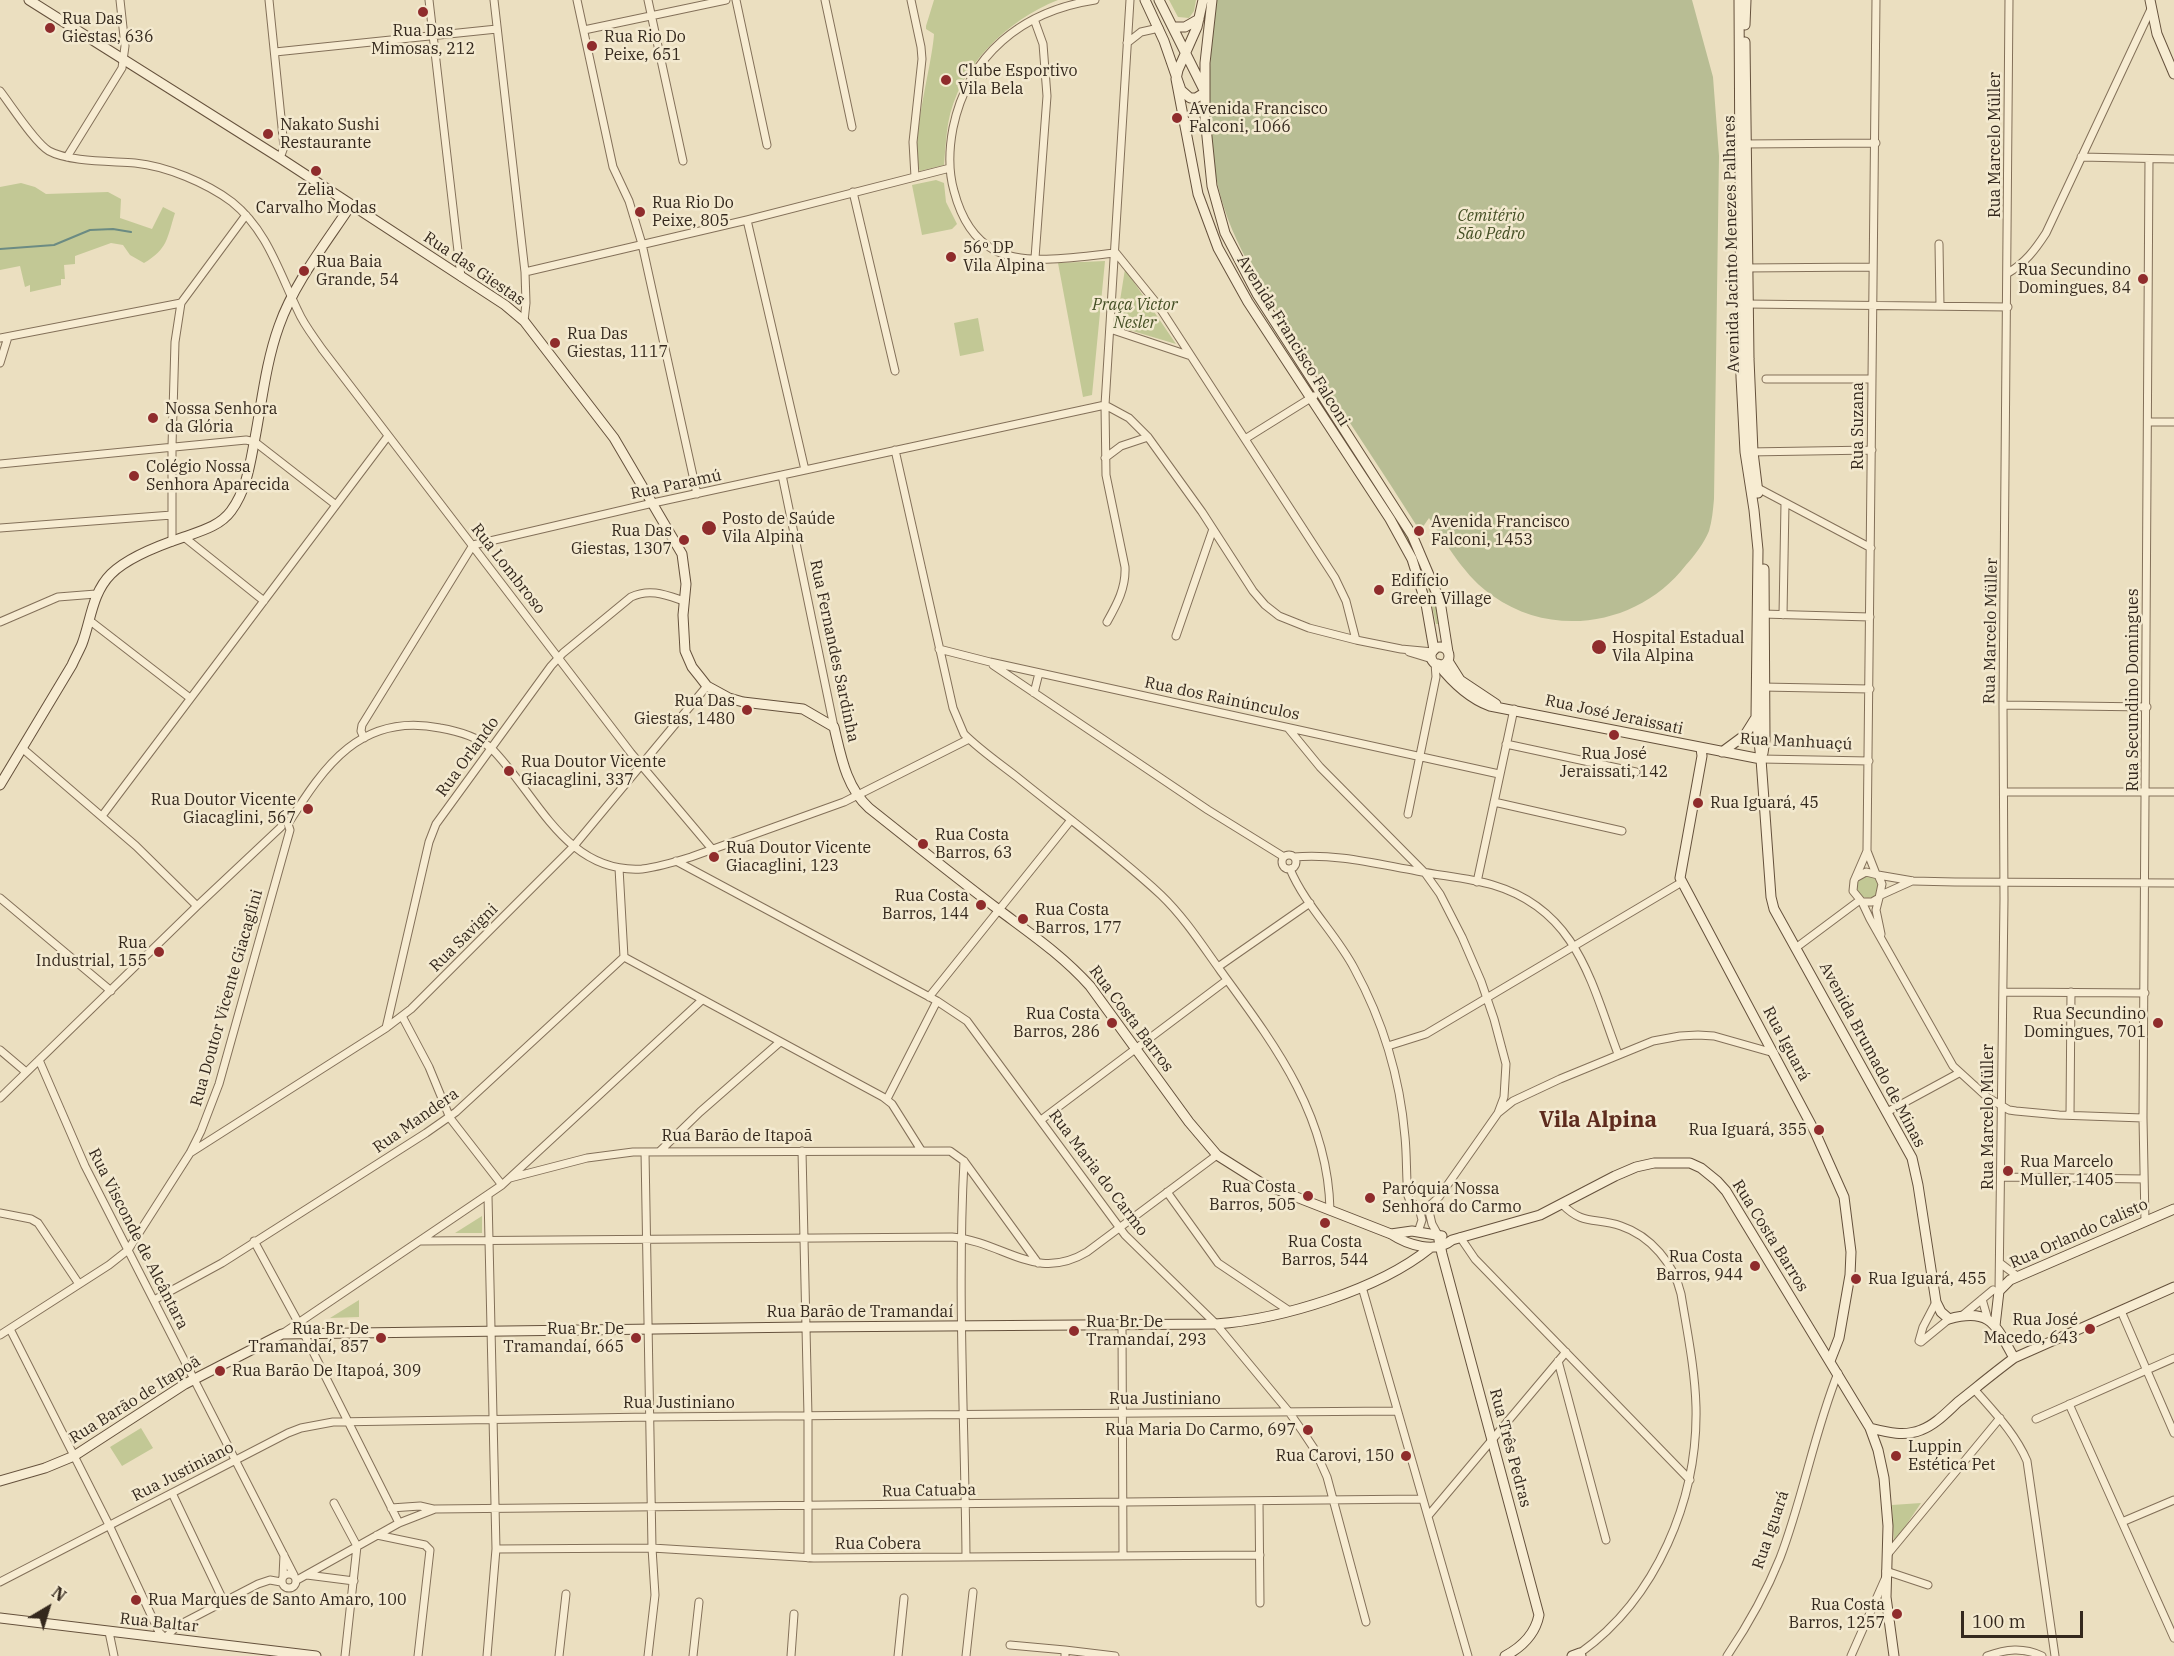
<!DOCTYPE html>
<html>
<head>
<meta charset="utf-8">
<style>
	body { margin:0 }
	#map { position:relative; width:2174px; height:1656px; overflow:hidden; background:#ebdfc0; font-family:"IBM Plex Serif",serif }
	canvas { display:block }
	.north { position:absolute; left:18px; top:1578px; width:60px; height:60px; -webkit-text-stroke:4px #f3e9cf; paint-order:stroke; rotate:38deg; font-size:16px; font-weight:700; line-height:24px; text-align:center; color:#34281d }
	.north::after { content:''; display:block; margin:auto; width:21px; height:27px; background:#34281d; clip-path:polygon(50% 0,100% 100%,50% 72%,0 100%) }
	.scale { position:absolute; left:1961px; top:1611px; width:122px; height:27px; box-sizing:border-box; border:3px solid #34281d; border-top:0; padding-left:8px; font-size:18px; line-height:21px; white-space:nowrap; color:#34281d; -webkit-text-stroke:4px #f3e9cf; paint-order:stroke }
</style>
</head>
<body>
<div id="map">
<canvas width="2174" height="1656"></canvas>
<div class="north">N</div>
<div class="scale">100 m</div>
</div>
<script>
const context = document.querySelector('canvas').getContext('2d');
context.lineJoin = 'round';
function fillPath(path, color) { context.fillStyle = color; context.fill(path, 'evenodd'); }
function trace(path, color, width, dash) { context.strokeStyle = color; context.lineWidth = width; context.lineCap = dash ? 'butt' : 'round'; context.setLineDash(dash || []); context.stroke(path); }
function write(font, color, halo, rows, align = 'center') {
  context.font = font + ' "IBM Plex Serif",serif'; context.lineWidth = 5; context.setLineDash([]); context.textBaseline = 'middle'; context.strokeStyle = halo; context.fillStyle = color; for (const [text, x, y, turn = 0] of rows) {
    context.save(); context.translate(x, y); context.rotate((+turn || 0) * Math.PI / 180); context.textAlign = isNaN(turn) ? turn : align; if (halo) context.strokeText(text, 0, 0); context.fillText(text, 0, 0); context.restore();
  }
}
const green = new Path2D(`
	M934 0H1058C1007 20 958 67 948 124 946 137 945 152 944 165L920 171C909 143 932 67 934 34L926 29V26Z
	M1169 0H1196L1194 11 1189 18 1178 17Z
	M936 180 944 183 946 202 957 224 952 229 922 235 912 185Z
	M21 183 35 187 46 194 108 192 121 199 120 218 152 229 163 207 175 213C167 238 168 249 144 263L130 255 123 245 111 243 75 256V264L64 265 65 279H61V285L30 292V285L25 287 20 266 0 270V187Z
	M1105 261 1092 395 1083 397 1058 263Z
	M1125 269 1176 344 1116 326Z
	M978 318 984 351 960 356 954 323Z
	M1319 399 1410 537 1431 582 1439 624H1436L1427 583 1412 550Z
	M1857 887a11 11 0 1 1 22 0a11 11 0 1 1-22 0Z
	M482 1216V1233H455Z
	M359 1300V1317L330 1318Z
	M141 1428 153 1448 122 1466 110 1447Z
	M1921 1503 1894 1543 1892 1505Z`);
const cemetery = new Path2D(`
	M1215 0H1692L1713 77 1719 156 1714 499C1713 510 1712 521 1709 531 1704 543 1695 555 1686 565 1641 624 1555 640 1493 596 1465 577 1448 546 1429 518L1420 531C1381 469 1340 409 1301 347 1268 296 1232 247 1218 186 1204 126 1210 61 1215 0Z`);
const stream = new Path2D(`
	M0 249 54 245 90 230 113 229 131 232`);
const street = new Path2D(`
	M269 0 284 147 280 158
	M429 0 461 277
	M494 0 525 272 526 303 524 321
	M577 0 613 167 629 201 642 244 697 494
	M648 0 683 161
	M736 0 767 145
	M825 0 852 127
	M911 0 921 47 922 59 913 142 915 177
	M1095 0C1022 11 968 55 953 128 949 149 948 170 954 191 960 214 972 238 994 250 1025 267 1081 256 1116 253L1158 305 1335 578 1346 601 1356 640
	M1034 19 1043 44 1047 96 1035 258
	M584 30 726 0
	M1127 43 1141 32 1159 28
	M275 52 497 29
	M0 91C11 105 35 143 49 151 69 162 112 161 135 163 166 166 207 183 232 202 267 230 279 272 298 311 304 325 314 337 322 349L631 753 712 849
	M1743 144 1876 143
	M67 157 122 68 125 46 120 0
	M2081 157 2174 159
	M853 192 895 371
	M747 220 805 470
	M1939 244 1940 306
	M1744 268 1873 267
	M525 272 747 220 950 168
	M2008 273C2025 263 2035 250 2046 233L2151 9
	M1746 304 2008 307
	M1110 329 1191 356
	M0 338 181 303
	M0 363 8 337
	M1766 379H1872
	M1105 405 1129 418 1148 437 1202 512 1253 591 1265 605 1279 616 1309 628 1356 640 1401 649 1433 652
	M2149 422H2174
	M1245 439 1314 396
	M895 450 953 708 964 734C980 750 999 763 1017 777 1065 816 1116 853 1161 895 1184 917 1202 945 1220 970 1274 1044 1328 1114 1330 1210
	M1748 452 1872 450
	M1105 458 1121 446 1148 437
	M0 464 246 440 255 442 336 505
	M782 475 834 727
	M1754 486 1871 548
	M0 528 172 515
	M184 537 264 601
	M172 542V446L175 342 181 303 246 215
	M1762 614 1870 617
	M1783 615 1785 503
	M89 620 190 698
	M0 622 58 597 96 594
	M1107 622C1117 604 1126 588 1125 567L1106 475 1105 405 1130 0
	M1176 636 1213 529
	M939 649 990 662 1499 774
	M1409 652 1432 659
	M993 665 1208 810 1284 857
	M1762 687 1870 689
	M1034 693 1039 673
	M2003 705 2147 707
	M1288 728 1320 767 1425 873 1440 894 1462 937 1481 981 1494 1019 1506 1064 1504 1097 1498 1113
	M364 738 361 731 362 725 473 545 653 503 1105 405
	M1506 744 1636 772
	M22 748 136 846 197 906
	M1761 759 1869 761
	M2004 792H2174
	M1494 802 1622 831
	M1408 814 1436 677 1435 663
	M102 816 388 436
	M288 824C324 766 361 712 440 728 458 731 477 737 491 748 537 794 565 874 642 869 658 867 675 862 691 857L844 802 969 739
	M1282 862a7 7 0 1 1 14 0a7 7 0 1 1-14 0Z
	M1294 857C1334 853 1377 864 1417 871 1442 876 1469 878 1493 885 1577 910 1591 982 1618 1054
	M676 861 937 1001 967 1021 1125 1235 1216 1324 1289 1412 1303 1432 1315 1450 1327 1477 1366 1622
	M1290 869C1305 905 1336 934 1354 968 1383 1021 1400 1077 1405 1137 1407 1157 1406 1177 1408 1196L1410 1201 1419 1208 1428 1207
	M1876 874 1867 851 1876 0
	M1878 875 1913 881 1955 882 2174 883
	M1857 877 1866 872 1878 875 1882 884 1879 898 1872 902H1862L1853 891 1854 881 1867 851
	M1477 882 1514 709
	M1881 895 1912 881
	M0 898 111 991
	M1879 898 1876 910 1881 934
	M1862 902 1870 919 1953 1066 1987 1097 2009 1110 2016 1111 2059 1115 2143 1118
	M1797 947 1860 900
	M624 957 883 1097 892 1104 921 1150
	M1218 967 1310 903
	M2003 992 2145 993
	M929 997 1071 820
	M402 1016 429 1067 450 1118 502 1185
	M386 1028 429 842 436 824 551 666 563 653 631 597C650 588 666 595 684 601
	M1388 1046 1426 1034 1682 882
	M0 1050 26 1072
	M39 1060 85 1166 294 1575
	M0 1098 197 906 281 827
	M887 1099 937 1001
	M1887 1112 1959 1073
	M2070 1115 2071 992
	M1041 1120 1227 980
	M660 1151 700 1112 780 1042
	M802 1151 808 1416V1558
	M645 1152 652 1548 655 1595 648 1656
	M190 1153 386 1028 411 1009 573 847 707 686
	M964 1161C957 1293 965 1425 966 1557
	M2002 1177 2144 1179
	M510 1178 587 1158 633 1152 950 1151 964 1161 1038 1263
	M1167 1192 1218 1263 1288 1310
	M1562 1204C1583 1226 1595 1217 1621 1226 1651 1236 1674 1264 1681 1294 1687 1331 1695 1369 1696 1407 1698 1499 1657 1598 1580 1653
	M1428 1207 1439 1197 1498 1113 1513 1101 1560 1079 1653 1041 1680 1036 1698 1035 1714 1036 1774 1053
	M1428 1207 1432 1224 1438 1235
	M0 1213 31 1219 38 1223 79 1284
	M2145 1222 2143 1118 2149 159
	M1418 1232 1422 1220 1419 1208
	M1460 1237 1475 1259 1690 1480
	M254 1241 298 1322 399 1523
	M421 1241 952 1237C1005 1242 1035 1283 1087 1252L1217 1155
	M2000 1263 2017 1276
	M1362 1287 1468 1656
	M1999 1291 2004 899 2003 705 2009 0
	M1982 1299 1988 1320
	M154 1300 222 1263 426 1133 456 1112 624 957 619 868
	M1936 1302 1923 1327 1919 1341 1921 1342 1949 1319
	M2121 1311 2174 1433
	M1963 1315 1993 1290
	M1122 1326 1123 1556
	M10 1329 109 1525 159 1632 165 1638 177 1626 258 1584 270 1580 281 1582
	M282 1334 502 1185 702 1000
	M0 1335 109 1265 128 1250 190 1153 201 1131 219 1084 290 830 288 824
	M1558 1361 1606 1540
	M1974 1389C1994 1412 2015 1433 2027 1461L2055 1656
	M2069 1404 2174 1638
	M2036 1419 2174 1358
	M172 1493 224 1602
	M1259 1502 1260 1603
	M334 1503 357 1546 345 1656
	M391 1508 420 1506 433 1509
	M1428 1516 1566 1352
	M2122 1522 2174 1500
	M377 1535 425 1545 430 1550 418 1656
	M496 1549 652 1548 814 1558 1260 1555
	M1887 1555 2000 1418
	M1886 1571 1928 1585
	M282 1581a7 7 0 1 1 14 0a7 7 0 1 1-14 0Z
	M307 1575 354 1581
	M283 1576 284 1555
	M297 1580 399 1523 435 1509 1422 1499
	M0 1582 288 1433 301 1428 333 1422 651 1417 1397 1411
	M109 1632 114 1656
	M1010 1645 1065 1650
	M487 1656 496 1549 488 1196
	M559 1656 566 1594
	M693 1656 699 1602
	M791 1656 794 1614
	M898 1656 904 1598
	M966 1656 973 1592
	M1065 1656V1650L1115 1656
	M1727 1656C1748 1625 1766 1593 1780 1558 1803 1498 1814 1433 1838 1373
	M1851 1656 1885 1579
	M1987 1656C2006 1649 2023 1647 2042 1656`);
const secondary = new Path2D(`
	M29 0 280 158 505 305 524 321 614 438 682 554 686 584 683 615 685 651 692 667 700 677 707 686 729 698 743 702 803 709 834 727C841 756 846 787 869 808 912 842 955 877 999 910 1031 934 1062 955 1090 986L1189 1122 1217 1155 1263 1184 1391 1234C1408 1245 1435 1254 1452 1240L1540 1215 1615 1176 1636 1167 1654 1163H1690L1701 1168 1717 1181 1726 1191 1870 1428 1878 1450 1884 1478 1888 1526 1886 1597 1894 1656
	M1145 0 1164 41 1181 90 1190 98H1196L1204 93
	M1159 0 1203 88
	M1203 0 1197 27 1178 70 1176 79 1198 194 1218 248 1248 302 1390 519 1412 559 1426 604 1434 650
	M1212 0 1205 63V117L1212 186 1225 233 1257 294 1412 535 1440 601 1448 652
	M1739 0 1741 377 1745 452 1754 510 1758 550 1756 717 1761 759 1771 897 1774 909 1912 1158 1918 1185 1936 1302 1941 1312 1949 1319C1991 1307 1996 1326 2014 1358
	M2150 0 2157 34 2174 74
	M1745 25 1746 0
	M1173 27H1185L1199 19
	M1745 42 1749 359 1753 452 1758 493
	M1431 656a9 9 0 1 1 18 0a9 9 0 1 1-18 0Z
	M1448 661 1460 680 1496 704
	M1438 664C1452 682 1468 698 1490 706L1761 759
	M1701 748 1702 756 1680 878 1815 1132 1844 1197 1851 1252 1850 1275 1839 1338 1830 1361
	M1722 752 1745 735 1755 719
	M1763 753 1765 740 1764 569
	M0 785 72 665C75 658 79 651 82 644 91 620 92 593 111 574 127 558 163 544 184 537 201 531 220 526 231 511 247 489 250 464 255 438 262 401 266 362 279 326 294 283 326 243 351 205
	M1391 1234 1412 1231 1442 1236
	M1438 1235 1442 1254 1539 1615C1535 1635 1522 1647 1505 1656
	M1995 1326 1999 1291 2010 1280 2174 1209
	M1870 1428C1886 1432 1904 1437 1921 1430 1935 1425 1947 1412 1958 1402 1977 1387 1995 1372 2014 1358L2174 1287
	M0 1481 45 1468 74 1456 185 1384 282 1334 805 1327 1216 1324C1282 1319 1378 1290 1430 1248
	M0 1618 316 1656
	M1572 1656 1580 1653 1581 1656`);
const markers = [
	[423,12,6,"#8f2c2c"],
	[50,28,6,"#8f2c2c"],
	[592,46,6,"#8f2c2c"],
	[946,80,6,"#8f2c2c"],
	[1177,118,6,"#8f2c2c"],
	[268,134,6,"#8f2c2c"],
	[316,171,6,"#8f2c2c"],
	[640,212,6,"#8f2c2c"],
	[951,257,6,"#8f2c2c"],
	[304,271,6,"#8f2c2c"],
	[2143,279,6,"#8f2c2c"],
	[555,343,6,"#8f2c2c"],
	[153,418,6,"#8f2c2c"],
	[134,476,6,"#8f2c2c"],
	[709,528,8,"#8f2c2c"],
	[1419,531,6,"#8f2c2c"],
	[684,540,6,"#8f2c2c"],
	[1379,590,6,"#8f2c2c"],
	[1599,647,8,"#8f2c2c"],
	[747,710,6,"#8f2c2c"],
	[1614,735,6,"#8f2c2c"],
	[509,771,6,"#8f2c2c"],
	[1698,803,6,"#8f2c2c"],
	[308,809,6,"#8f2c2c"],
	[923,844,6,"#8f2c2c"],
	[714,857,6,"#8f2c2c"],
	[981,905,6,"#8f2c2c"],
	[1023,919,6,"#8f2c2c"],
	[159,952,6,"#8f2c2c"],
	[1112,1023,6,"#8f2c2c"],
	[2158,1023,6,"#8f2c2c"],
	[1819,1130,6,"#8f2c2c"],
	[2008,1171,6,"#8f2c2c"],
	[1308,1196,6,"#8f2c2c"],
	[1370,1198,6,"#8f2c2c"],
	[1325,1223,6,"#8f2c2c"],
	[1755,1266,6,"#8f2c2c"],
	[1856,1279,6,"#8f2c2c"],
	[2090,1329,6,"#8f2c2c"],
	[1074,1331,6,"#8f2c2c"],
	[381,1338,6,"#8f2c2c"],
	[636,1338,6,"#8f2c2c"],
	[220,1371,6,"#8f2c2c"],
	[1308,1430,6,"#8f2c2c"],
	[1406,1456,6,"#8f2c2c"],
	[1896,1456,6,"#8f2c2c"],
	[136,1600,6,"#8f2c2c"],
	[1897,1614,6,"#8f2c2c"]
];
const poiNames = [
	["Rua Das",62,19],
	["Giestas, 636",62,37],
	["Rua Das",423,31,"center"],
	["Mimosas, 212",423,49,"center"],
	["Rua Rio Do",604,37],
	["Peixe, 651",604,55],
	["Clube Esportivo",958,71],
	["Vila Bela",958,89],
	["Avenida Francisco",1189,109],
	["Falconi, 1066",1189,127],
	["Nakato Sushi",280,125],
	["Restaurante",280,143],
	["Zelia",316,190,"center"],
	["Carvalho Modas",316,208,"center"],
	["Rua Rio Do",652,203],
	["Peixe, 805",652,221],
	["56º DP",963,248],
	["Vila Alpina",963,266],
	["Rua Baia",316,262],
	["Grande, 54",316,280],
	["Rua Secundino",2131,270,"right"],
	["Domingues, 84",2131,288,"right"],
	["Rua Das",567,334],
	["Giestas, 1117",567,352],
	["Nossa Senhora",165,409],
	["da Glória",165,427],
	["Colégio Nossa",146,467],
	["Senhora Aparecida",146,485],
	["Posto de Saúde",722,519],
	["Vila Alpina",722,537],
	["Avenida Francisco",1431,522],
	["Falconi, 1453",1431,540],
	["Rua Das",672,531,"right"],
	["Giestas, 1307",672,549,"right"],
	["Edifício",1391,581],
	["Green Village",1391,599],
	["Hospital Estadual",1612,638],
	["Vila Alpina",1612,656],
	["Rua Das",735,701,"right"],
	["Giestas, 1480",735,719,"right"],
	["Rua José",1614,754,"center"],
	["Jeraissati, 142",1614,772,"center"],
	["Rua Doutor Vicente",521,762],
	["Giacaglini, 337",521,780],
	["Rua Doutor Vicente",296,800,"right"],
	["Giacaglini, 567",296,818,"right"],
	["Rua Iguará, 45",1710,803],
	["Rua Costa",935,835],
	["Barros, 63",935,853],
	["Rua Doutor Vicente",726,848],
	["Giacaglini, 123",726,866],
	["Rua Costa",969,896,"right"],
	["Barros, 144",969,914,"right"],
	["Rua Costa",1035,910],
	["Barros, 177",1035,928],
	["Rua",147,943,"right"],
	["Industrial, 155",147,961,"right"],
	["Rua Costa",1100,1014,"right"],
	["Barros, 286",1100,1032,"right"],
	["Rua Secundino",2146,1014,"right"],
	["Domingues, 701",2146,1032,"right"],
	["Rua Iguará, 355",1807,1130,"right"],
	["Rua Marcelo",2020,1162],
	["Muller, 1405",2020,1180],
	["Rua Costa",1296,1187,"right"],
	["Barros, 505",1296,1205,"right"],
	["Paróquia Nossa",1382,1189],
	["Senhora do Carmo",1382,1207],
	["Rua Costa",1325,1242,"center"],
	["Barros, 544",1325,1260,"center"],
	["Rua Costa",1743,1257,"right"],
	["Barros, 944",1743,1275,"right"],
	["Rua Iguará, 455",1868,1279],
	["Rua José",2078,1320,"right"],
	["Macedo, 643",2078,1338,"right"],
	["Rua Br. De",1086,1322],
	["Tramandaí, 293",1086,1340],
	["Rua Br. De",369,1329,"right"],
	["Tramandaí, 857",369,1347,"right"],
	["Rua Br. De",624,1329,"right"],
	["Tramandaí, 665",624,1347,"right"],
	["Rua Barão De Itapoá, 309",232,1371],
	["Rua Maria Do Carmo, 697",1296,1430,"right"],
	["Luppin",1908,1447],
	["Estética Pet",1908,1465],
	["Rua Carovi, 150",1394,1456,"right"],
	["Rua Marques de Santo Amaro, 100",148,1600],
	["Rua Costa",1885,1605,"right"],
	["Barros, 1257",1885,1623,"right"]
];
const streetNames = [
	["Rua Marcelo Müller",1995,145,-90],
	["Avenida Jacinto Menezes Palhares",1732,244,-91],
	["Rua das Giestas",474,269,34],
	["Avenida Francisco Falconi",1293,341,58],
	["Rua Suzana",1858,426,-90],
	["Rua Paramú",676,485,-12],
	["Rua Lombroso",508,569,52],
	["Rua Marcelo Müller",1991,631,-89],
	["Rua Fernandes Sardinha",834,651,78],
	["Rua Secundino Domingues",2133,690,-90],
	["Rua dos Rainúnculos",1222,699,12],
	["Rua José Jeraissati",1614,715,12],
	["Rua Manhuaçú",1796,742,3],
	["Rua Orlando",468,757,-54],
	["Rua Savigni",464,938,-45],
	["Rua Doutor Vicente Giacaglini",227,998,-74],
	["Rua Costa Barros",1131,1019,53],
	["Rua Iguará",1786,1044,62],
	["Avenida Brumado de Minas",1872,1055,62],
	["Rua Marcelo Müller",1988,1117,-90],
	["Rua Mandera",416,1121,-35],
	["Rua Barão de Itapoã",737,1136],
	["Rua Maria do Carmo",1098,1173,53],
	["Rua Orlando Calisto",2079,1234,-24],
	["Rua Costa Barros",1770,1236,58],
	["Rua Visconde de Alcântara",138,1239,63],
	["Rua Barão de Tramandaí",860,1312],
	["Rua Justiniano",1165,1399],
	["Rua Barão de Itapoã",135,1400,-32],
	["Rua Justiniano",679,1403],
	["Rua Três Pedras",1510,1448,75],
	["Rua Justiniano",183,1472,-27],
	["Rua Catuaba",929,1491,-1],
	["Rua Iguará",1771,1530,-71],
	["Rua Cobera",878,1544],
	["Rua Baltar",159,1623,6]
];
const parkNames = [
	["Cemitério",1491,216],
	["São Pedro",1491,234],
	["Praça Victor",1135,305],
	["Nesler",1135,323]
];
const districtNames = [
	["Vila Alpina",1598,1121]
];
fillPath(green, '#c2c895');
fillPath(cemetery, '#b8bd94');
trace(stream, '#6b8b83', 2);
trace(street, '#837059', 9);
trace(secondary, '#65513c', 11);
trace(street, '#f7ecd2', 7);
trace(secondary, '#f7ecd2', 9);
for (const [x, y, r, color] of markers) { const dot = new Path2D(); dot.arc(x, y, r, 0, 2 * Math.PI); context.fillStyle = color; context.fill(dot); trace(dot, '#f3e9cf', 2); }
write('16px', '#34281d', '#f3e9cf', poiNames, 'left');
write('16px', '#34281d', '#f3e9cf', streetNames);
write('italic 16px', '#444f24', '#f3e9cf', parkNames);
write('bold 22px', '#5e2c1e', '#f3e9cf', districtNames);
</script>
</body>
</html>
